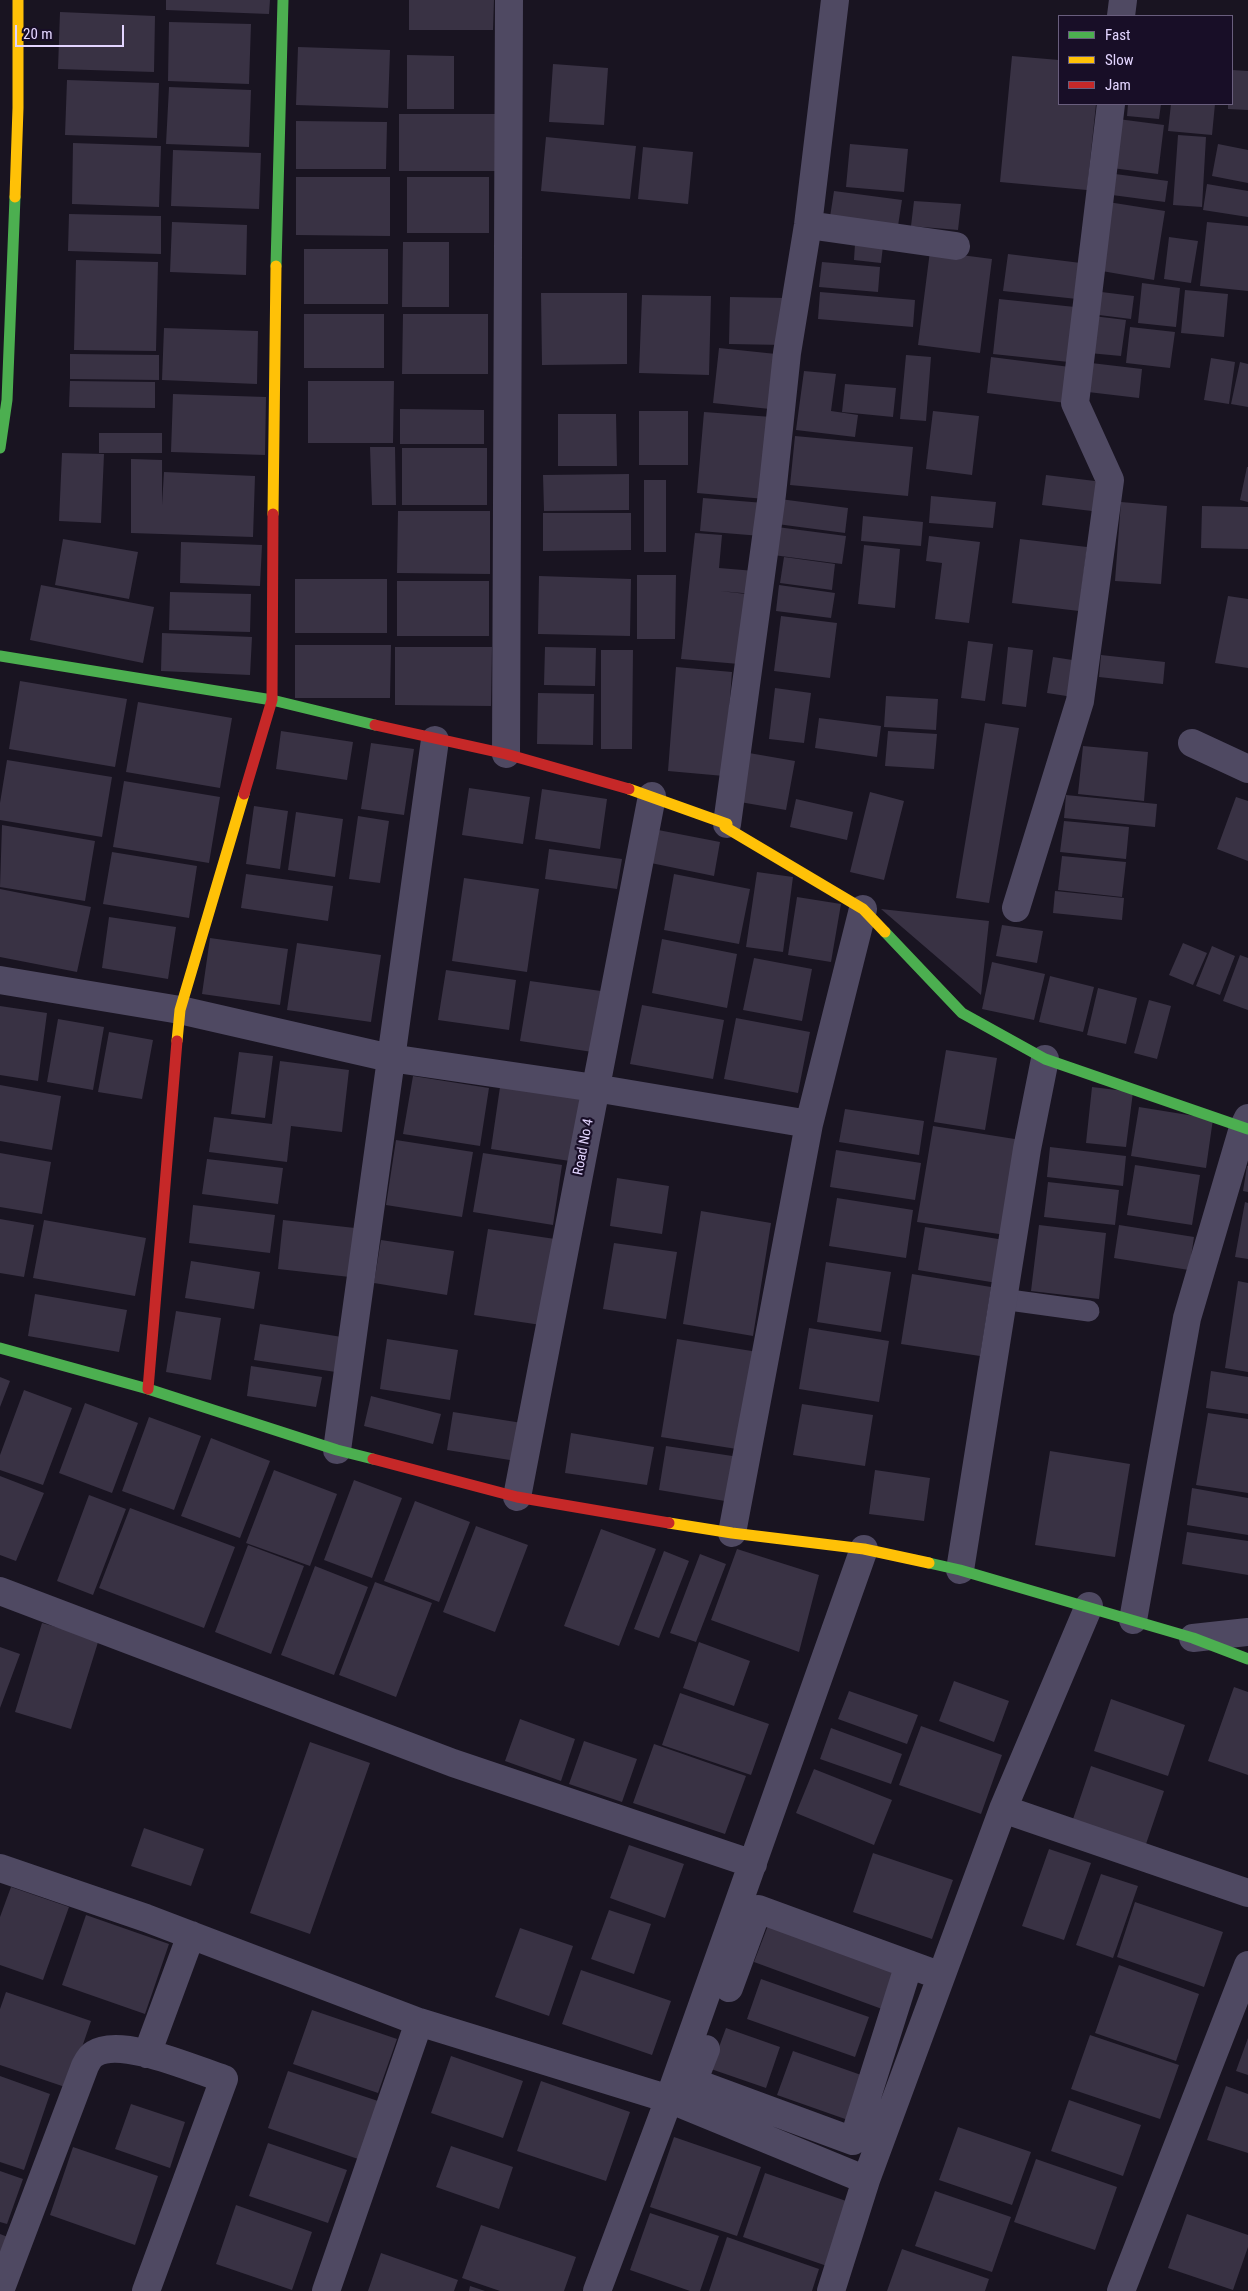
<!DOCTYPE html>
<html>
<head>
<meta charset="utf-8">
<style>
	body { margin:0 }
	#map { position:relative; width:1248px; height:2291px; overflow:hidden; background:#191421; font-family:"Roboto Condensed",sans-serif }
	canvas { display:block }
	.legend { position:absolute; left:1058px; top:15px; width:175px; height:90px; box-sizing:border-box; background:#180e27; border:1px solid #695e7d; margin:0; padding:6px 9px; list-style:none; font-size:15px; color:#e3d5ff }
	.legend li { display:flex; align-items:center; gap:10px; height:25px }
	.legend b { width:25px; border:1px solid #695e7d }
	.scale { position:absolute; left:15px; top:25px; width:109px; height:22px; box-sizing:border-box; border:2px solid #e3d5ff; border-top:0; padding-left:6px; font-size:15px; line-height:18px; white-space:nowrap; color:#e3d5ff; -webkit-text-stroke:4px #180e27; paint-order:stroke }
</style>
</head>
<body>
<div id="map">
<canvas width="1248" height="2291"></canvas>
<ul class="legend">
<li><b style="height:6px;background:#4caf50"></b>Fast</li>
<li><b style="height:6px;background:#ffc107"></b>Slow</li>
<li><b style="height:6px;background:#c62828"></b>Jam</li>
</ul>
<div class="scale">20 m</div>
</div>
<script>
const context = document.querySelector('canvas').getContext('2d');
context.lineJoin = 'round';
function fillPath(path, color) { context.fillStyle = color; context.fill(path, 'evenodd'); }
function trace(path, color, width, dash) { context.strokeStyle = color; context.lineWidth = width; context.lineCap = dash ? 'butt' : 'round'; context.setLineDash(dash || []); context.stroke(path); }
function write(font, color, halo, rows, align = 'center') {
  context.font = font + ' "Roboto Condensed",sans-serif'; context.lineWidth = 4.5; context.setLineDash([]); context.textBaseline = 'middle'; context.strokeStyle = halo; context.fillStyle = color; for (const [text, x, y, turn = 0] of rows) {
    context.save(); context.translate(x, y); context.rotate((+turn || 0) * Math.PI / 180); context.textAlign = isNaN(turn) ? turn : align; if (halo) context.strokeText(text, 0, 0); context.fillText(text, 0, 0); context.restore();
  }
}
const building = new Path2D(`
	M166 0H270L269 14 166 10Z
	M409 0H494L493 30H409Z
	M60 12 155 16 154 72 58 69Z
	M169 22 251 24 249 84 168 81Z
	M298 47 390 50 388 108 296 105Z
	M407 55 454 56V109H407Z
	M1012 56 1059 60V104H1096L1087 190 1000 182Z
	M553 64 608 68 604 125 549 122Z
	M1232 70 1248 71V110L1228 109V104H1232Z
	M67 80 159 83 157 138 65 135Z
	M169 87 251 90 249 147 166 144Z
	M1128 104H1161L1159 119 1127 116Z
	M1171 104H1215L1212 135 1168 131Z
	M399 114H496V171H399Z
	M1118 119 1164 125 1158 174 1112 168Z
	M296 121 387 122 386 169H296Z
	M1178 135 1206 137 1202 207 1173 205Z
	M546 137 636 146 630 199 541 191Z
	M73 143 161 146 159 207 72 204Z
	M850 144 908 149 904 192 846 187Z
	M1218 144 1248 150V183L1212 176Z
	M643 147 693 152 688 204 638 199Z
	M173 150 261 153 259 209 171 206Z
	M1115 174 1168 181 1165 202 1112 195Z
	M296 177H390V236L296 235Z
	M407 177H489V233H407Z
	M1207 184 1248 191V217L1203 210Z
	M834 191 902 200 898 226 830 217Z
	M914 201 961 204 958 230 911 226Z
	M1108 202 1165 211 1154 280 1096 270Z
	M69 214 161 216V254L68 251Z
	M172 222 247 225 246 275 170 272Z
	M1207 222 1248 226V291L1200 286Z
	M1169 237 1198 241 1191 283 1164 279Z
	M403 242H449V307H402Z
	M855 244 883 246 881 263 854 260Z
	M304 249H388V304H304Z
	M930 251 992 259 980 353 918 345Z
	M1008 254 1081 263 1077 299 1003 291Z
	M76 260 158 262 156 351 74 350Z
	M822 262 880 267 878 292 819 287Z
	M1142 283 1180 288 1176 327 1138 323Z
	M1185 290 1228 294 1224 337 1181 333Z
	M1093 291 1134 296 1131 319 1091 314Z
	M820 292 915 300 913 327 818 319Z
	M541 293H627V364L542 365Z
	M642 295 711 296 709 375 639 373Z
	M730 297 787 298 785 345 729 344Z
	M999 299 1075 307 1069 362 993 354Z
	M304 314H384V368H304Z
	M403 314H488V374H402Z
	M1093 316 1126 320 1121 356 1089 353Z
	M1130 327 1175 332 1170 368 1126 363Z
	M164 328 258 331 257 384 162 380Z
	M719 348 776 354 770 409 713 403Z
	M70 354 159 355V380L70 379Z
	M906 355 931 357 926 421 900 419Z
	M991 357 1070 367 1066 403 987 393Z
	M1211 358 1235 362 1229 404 1204 400Z
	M1240 362 1248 364V407L1231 404Z
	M1091 363 1142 369 1139 398 1088 392Z
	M804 371 836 374 831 411 858 415 855 437 796 430Z
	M70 381 155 382V408L69 407Z
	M308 381H394L393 443H308Z
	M845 384 896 388 893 417 842 412Z
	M173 394 266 397 265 455 171 452Z
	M400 409 484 410V444H400Z
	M639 411H688V465H639Z
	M933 411 979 416 972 475 926 469Z
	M704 412 772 417 765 499 697 493Z
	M558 414H616L617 466H558Z
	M99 433H162V453H99Z
	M795 436 913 447 908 496 790 485Z
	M370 447H395L396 505H372Z
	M402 448H487V505H402Z
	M62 453 104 454 101 523 59 521Z
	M131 459 162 460V505L164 472 255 476 253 537 131 533Z
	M1247 467H1248V502L1240 500Z
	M629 474V510L544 511 543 475Z
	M1046 475 1103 482 1100 512 1042 505Z
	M644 480H666V552H644Z
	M931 496 996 502 993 528 929 523Z
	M703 498 764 503 761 536 700 531Z
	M780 499 848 508 845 533 777 524Z
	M1121 502 1167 506 1161 584 1115 581Z
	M1202 506 1248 507V549L1201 548Z
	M398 511H490V574L397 573Z
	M543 513H631V550L543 551Z
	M863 516 923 522 921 546 861 541Z
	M777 527 846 536 842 564 773 555Z
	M695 533 722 535 719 568 755 571 753 594 720 591 746 594 739 664 681 659Z
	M929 536 980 542 969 623 935 619 942 563 926 561Z
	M63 539 138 552 129 599 55 585Z
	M1020 539 1087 547 1079 611 1012 603Z
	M181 542 262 545 260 586 180 583Z
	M864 545 900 549 895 608 858 604Z
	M784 557 835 564 832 590 780 583Z
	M637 575H676L675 639H637Z
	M539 576 631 579 630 636 538 634Z
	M295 579H387V633H295Z
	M397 581H489V636H397Z
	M41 585 154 607 143 663 30 640Z
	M779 585 835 593 831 618 776 611Z
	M170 592 251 594 250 632 169 630Z
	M1228 596 1248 599V668L1215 663Z
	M781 616 837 623 830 678 774 671Z
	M162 633 252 637 250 675 161 671Z
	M968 641 993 644 985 701 961 698Z
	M295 645H391L390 698H295Z
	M395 647H492L491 706 395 705Z
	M545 647 596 648 595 686 544 685Z
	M1008 647 1033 650 1026 707 1002 704Z
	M601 650H633L632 749H601Z
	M1101 655 1165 662 1163 684 1099 677Z
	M1053 657 1079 661 1073 697 1047 693Z
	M676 667 732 672 724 776 668 771Z
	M20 681 127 699 115 767 9 749Z
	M775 688 811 693 804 743 769 739Z
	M538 693 594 694 593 745 537 744Z
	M886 696 938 699 936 730 884 727Z
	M138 702 232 718 220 788 126 772Z
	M819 718 881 726 877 757 815 748Z
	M985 723 1019 728 989 903 956 898Z
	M281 731 353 742 347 780 276 769Z
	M888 731 937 734 934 769 885 766Z
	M371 743 414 749 404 815 361 809Z
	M1083 746 1148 752 1144 801 1078 794Z
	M749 753 795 761 786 810 740 802Z
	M7 760 112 777 102 837 0 820V803Z
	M124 781 220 797 209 863 113 847Z
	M469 788 530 797 523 844 462 835Z
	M542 789 607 799 600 849 535 839Z
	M870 792 904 801 884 880 850 872Z
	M1066 795 1157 804 1155 827 1064 818Z
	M1236 797 1248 801V861L1217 849Z
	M796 799 853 812 847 840 790 827Z
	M254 806 288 811 280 869 246 864Z
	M296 812 343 819 335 877 288 870Z
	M358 816 389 821 380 883 349 879Z
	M1064 821 1129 827 1126 859 1060 852Z
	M2 825 95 841 85 901 0 887Z
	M653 829 720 842 714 876 646 862Z
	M549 849 622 859 617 889 545 879Z
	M112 852 197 866 189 918 103 904Z
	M1062 856 1126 862 1122 897 1058 890Z
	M757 872 793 877 783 952 746 947Z
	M246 874 333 886 328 921 241 908Z
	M674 874 750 889 739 944 664 930Z
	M464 878 539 889 527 972 452 961Z
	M0 889 91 907 77 972 0 957Z
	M1055 891 1124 898 1122 920 1053 913Z
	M797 897 841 904 831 962 788 955Z
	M881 909 989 921 981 995Z
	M109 917 176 927 168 979 102 968Z
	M1002 925 1043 931 1037 963 996 956Z
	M210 938 288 949 280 1005 202 994Z
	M662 939 737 954 727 1008 652 993Z
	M297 943 381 955 371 1022 287 1010Z
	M1183 943 1207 953 1193 985 1169 975Z
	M1212 946 1235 956 1220 995 1196 986Z
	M1240 955 1248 958V1010L1223 1001Z
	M754 958 812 969 802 1021 743 1010Z
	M992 962 1045 974 1034 1020 982 1009Z
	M446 970 516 980 509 1030 438 1020Z
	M1050 976 1094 987 1083 1032 1039 1022Z
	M530 981 608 992 599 1053 520 1041Z
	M1098 988 1137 998 1126 1044 1087 1035Z
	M1149 1000 1171 1006 1157 1059 1134 1053Z
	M642 1005 724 1020 713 1079 630 1064Z
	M0 1006 47 1013 38 1081 0 1075Z
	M736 1018 810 1032 798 1093 724 1079Z
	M58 1019 104 1027 93 1090 47 1082Z
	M109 1032 153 1040 142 1099 98 1092Z
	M946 1050 997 1058 985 1130 934 1122Z
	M239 1052 273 1056 265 1118 231 1114Z
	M280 1061 349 1070 342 1132 291 1126 287 1162 209 1152 214 1117 272 1124Z
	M413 1076 489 1088 480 1146 403 1134Z
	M0 1085 61 1096 52 1150 0 1141Z
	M500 1087 580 1099 570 1161 491 1149Z
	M1092 1087 1133 1092 1126 1147 1086 1143Z
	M1139 1107 1213 1119 1206 1168 1131 1156Z
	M845 1109 924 1121 919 1155 839 1142Z
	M933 1126 1021 1140 1006 1235 917 1222Z
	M396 1140 473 1152 462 1217 386 1205Z
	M1050 1147 1126 1156 1123 1186 1047 1177Z
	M836 1150 921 1163 915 1200 830 1187Z
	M0 1153 51 1162 42 1214 0 1207Z
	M483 1153 562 1165 553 1225 473 1212Z
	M207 1159 283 1168 278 1204 202 1194Z
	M1135 1165 1200 1175 1192 1225 1127 1215Z
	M1247 1166H1248V1192L1243 1191Z
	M617 1178 669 1186 662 1234 610 1226Z
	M1048 1182 1119 1190 1115 1225 1044 1217Z
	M837 1198 913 1210 906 1258 829 1246Z
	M1245 1202 1248 1203V1259L1235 1257Z
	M193 1205 275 1215 270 1253 189 1243Z
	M701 1211 771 1223 753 1336 683 1324Z
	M0 1219 34 1225 24 1277 0 1273Z
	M44 1220 146 1238 135 1296 33 1278Z
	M283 1220 355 1228 350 1277 278 1269Z
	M1039 1225 1106 1233 1099 1299 1031 1291Z
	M1119 1225 1194 1237 1189 1270 1114 1258Z
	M925 1227 1004 1240 997 1283 918 1270Z
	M488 1229 555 1239 541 1325 474 1315Z
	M381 1240 454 1251 447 1295 374 1283Z
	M614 1243 677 1252 666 1319 603 1309Z
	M191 1261 260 1272 254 1309 185 1298Z
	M826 1262 891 1272 881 1332 817 1322Z
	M912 1274 991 1287 980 1356 901 1344Z
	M1238 1281 1248 1283V1372L1225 1368Z
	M35 1294 127 1310 119 1352 28 1336Z
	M176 1311 221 1318 211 1380 166 1372Z
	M260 1324 342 1337 336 1372 254 1360Z
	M809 1328 889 1341 879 1402 799 1389Z
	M387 1339 458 1350 450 1400 380 1389Z
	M677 1339 758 1352 743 1450 661 1437Z
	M251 1366 322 1377 316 1407 247 1396Z
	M1211 1371 1248 1377V1414L1206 1408Z
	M0 1377 10 1381 0 1407Z
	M24 1390 72 1408 43 1485 0 1470V1455Z
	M371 1396 441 1414 433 1444 364 1426Z
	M85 1403 138 1423 112 1493 59 1473Z
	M802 1404 873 1415 865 1466 793 1455Z
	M453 1412 522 1423 516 1461 447 1450Z
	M1208 1413 1248 1419V1493L1196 1485Z
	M149 1417 201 1436 174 1510 122 1491Z
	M571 1433 654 1447 647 1485 565 1473Z
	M211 1438 270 1461 240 1538 181 1516Z
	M666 1446 739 1457 731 1502 659 1490Z
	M1050 1451 1130 1464 1115 1557 1035 1545Z
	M274 1470 337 1494 310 1566 246 1543Z
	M875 1470 930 1478 924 1521 869 1514Z
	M0 1476 44 1493 16 1561 0 1555Z
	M354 1480 402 1498 372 1578 324 1560Z
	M1192 1488 1248 1498V1535L1187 1525Z
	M89 1495 126 1509 93 1595 57 1581Z
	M415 1501 470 1522 439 1602 384 1581Z
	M130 1508 235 1547 204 1628 99 1588Z
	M476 1526 528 1545 495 1632 443 1612Z
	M601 1529 656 1549 619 1646 564 1626Z
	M1187 1532 1248 1541V1575L1182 1564Z
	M248 1545 304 1566 271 1654 215 1632Z
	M737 1549 819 1575 799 1652 711 1620Z
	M664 1551 689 1561 659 1638 634 1629Z
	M700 1554 726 1564 696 1642 670 1633Z
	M315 1566 368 1587 334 1675 281 1655Z
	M375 1582 432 1603 396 1697 339 1675Z
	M42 1623 99 1639 71 1729 15 1712Z
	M699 1642 750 1661 734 1706 683 1688Z
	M0 1647 20 1654 0 1708Z
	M954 1681 1009 1701 994 1742 939 1721Z
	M1234 1687 1248 1692V1775L1208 1761Z
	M849 1691 918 1715 907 1744 838 1719Z
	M680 1693 769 1724 751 1775 662 1745Z
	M1111 1699 1185 1725 1168 1776 1094 1751Z
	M520 1719 575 1739 561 1781 505 1761Z
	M921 1726 1002 1755 981 1814 899 1785Z
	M831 1728 902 1754 891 1784 820 1759Z
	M584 1741 637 1759 622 1802 569 1784Z
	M310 1742 370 1763 310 1934 250 1913Z
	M654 1744 746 1776 725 1834 633 1803Z
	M1091 1766 1164 1791 1145 1847 1072 1822Z
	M814 1769 892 1800 874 1845 796 1813Z
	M144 1828 204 1849 191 1886 131 1866Z
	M629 1845 684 1864 665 1918 610 1898Z
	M1049 1849 1091 1863 1064 1940 1022 1926Z
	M873 1853 953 1880 932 1939 853 1912Z
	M1101 1874 1138 1886 1113 1958 1076 1945Z
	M11 1887 69 1907 43 1980 0 1965V1917Z
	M1135 1902 1223 1932 1204 1987 1117 1957Z
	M609 1910 651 1924 634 1974 591 1959Z
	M86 1915 169 1944 145 2014 62 1985Z
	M769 1923 897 1970 882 2009 754 1962Z
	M520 1928 573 1946 549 2016 495 1997Z
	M1119 1965 1199 1994 1176 2061 1095 2033Z
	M581 1970 671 2001 652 2055 562 2024Z
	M761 1979 869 2017 855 2057 747 2019Z
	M6 1992 91 2021 68 2088 0 2065V2009Z
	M312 2010 397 2039 378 2093 293 2064Z
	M726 2028 780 2047 766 2088 711 2069Z
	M1090 2035 1179 2065 1160 2119 1071 2089Z
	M1248 2038V2075L1236 2071Z
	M793 2051 864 2076 848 2120 777 2095Z
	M451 2056 523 2081 503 2138 431 2113Z
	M288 2071 381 2102 361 2160 268 2128Z
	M0 2076 50 2094 24 2170 0 2162Z
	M541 2081 630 2112 606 2181 517 2151Z
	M1226 2086 1248 2094V2153L1207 2140Z
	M1069 2100 1141 2125 1123 2176 1051 2151Z
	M131 2104 185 2122 170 2168 115 2149Z
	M958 2127 1031 2152 1012 2205 939 2180Z
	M674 2137 761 2167 737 2236 650 2207Z
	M268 2143 347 2170 328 2223 249 2196Z
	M451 2146 513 2167 499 2209 436 2187Z
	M73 2147 158 2176 135 2245 50 2215Z
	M1036 2159 1117 2187 1095 2250 1014 2222Z
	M0 2171 23 2179 7 2224 0 2222Z
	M765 2173 849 2202 827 2266 743 2237Z
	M935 2191 1011 2217 992 2272 915 2246Z
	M236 2205 312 2232 292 2290 216 2264Z
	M650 2213 719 2236 700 2291H690L630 2270Z
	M1187 2214 1248 2235V2247L1233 2290 1168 2268Z
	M481 2225 576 2257 564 2291H500L462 2278Z
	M0 2234 13 2239 0 2275Z
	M727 2237 819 2269 812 2291H709Z
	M902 2249 989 2279 985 2291H887Z
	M381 2253 458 2280 454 2291H368Z
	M470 2286 485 2291H469Z`);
const lane = new Path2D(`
	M1002 1299 1089 1311`);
const street = new Path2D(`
	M1121 16 1123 0
	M808 225 956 246
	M1192 743 1248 769
	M506 754 509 0
	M727 824 772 494 787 353 808 225 835 0
	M1016 908 1080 701 1110 480 1075 403 1111 104
	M0 980 180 1010 390 1058 595 1088 809 1124
	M337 1450 435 740
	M517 1497 652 796
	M732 1533 809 1124 863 909
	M960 1570 1027 1149 1045 1059
	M0 1591 453 1763 753 1864
	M1133 1620 1187 1318 1243 1128 1248 1118
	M1193 1638 1248 1632
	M1003 1809 1248 1893
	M0 1868 146 1918 419 2022 669 2099 866 2180
	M729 1988 758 1909 941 1976
	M706 2049 693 2082 853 2141 909 1964
	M147 2054 191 1935
	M0 2291 85 2066C87 2062 90 2056 94 2054 120 2036 196 2070 224 2079L146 2291
	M326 2291 419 2022
	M597 2291 669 2099 864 1549
	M831 2291 866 2180 1003 1809 1089 1606
	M1121 2291 1248 1965`);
const fast = new Path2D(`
	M276 266 283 0
	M0 448 7 400 15 197
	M0 656 272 700 375 725
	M885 932 962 1013 1045 1059 1248 1129
	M0 1348 148 1389 337 1450 373 1459
	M929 1563 960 1570 1193 1638 1248 1659`);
const slow = new Path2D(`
	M15 197 18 108V0
	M273 514 276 266
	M629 789 727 824 725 827 863 909 885 932
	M177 1041 180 1010 244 794
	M669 1523 732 1533 864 1549 929 1563`);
const jam = new Path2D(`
	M375 725 506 754 629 789
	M244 794 272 700 273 514
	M148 1389 177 1041
	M373 1459 517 1497 669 1523`);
const streetNames = [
	["Road No 4",584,1147,-79]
];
fillPath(building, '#393244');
trace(lane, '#4f4962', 21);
trace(street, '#4f4962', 28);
trace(fast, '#4caf50', 11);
trace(slow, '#ffc107', 11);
trace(jam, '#c62828', 11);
write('14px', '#e3d5ff', '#180e27', streetNames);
</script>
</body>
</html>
